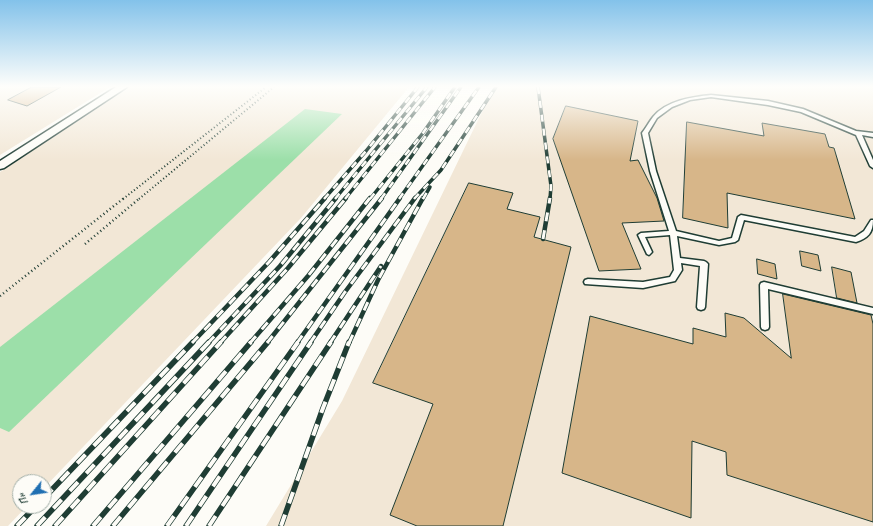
<!DOCTYPE html>
<html>
<head>
<meta charset="utf-8">
<style>
	body { margin:0 }
	#map { position:relative; width:873px; height:526px; overflow:hidden; background:#fdfcf7; font-family:Caveat,sans-serif }
	canvas { display:block }
	.north { position:absolute; left:12px; top:474px; width:40px; height:40px; box-sizing:border-box; background:#fdfcf7; border:1px solid #a4b0a9; border-radius:50%; rotate:240deg; font-size:11px; font-weight:700; line-height:16px; text-align:center; color:#1f3d34 }
	.north::after { content:''; display:block; margin:auto; width:14px; height:18px; background:#1f6fb2; clip-path:polygon(50% 0,100% 100%,50% 72%,0 100%) }
</style>
</head>
<body>
<div id="map">
<canvas width="873" height="526"></canvas>
<div class="north">Пн</div>
</div>
<script>
const context = document.querySelector('canvas').getContext('2d');
context.lineJoin = 'round';
function fillPath(path, color) { context.fillStyle = color; context.fill(path, 'evenodd'); }
function trace(path, color, width, dash) { context.strokeStyle = color; context.lineWidth = width; context.lineCap = dash ? 'butt' : 'round'; context.setLineDash(dash || []); context.stroke(path); }
const built = new Path2D(`
	M0 87H110L0 155Z
	M130 87H409L301 218 44 488V482H20V506H27L8 526H0V172Z
	M494 87H873V526H266L342 401Z`);
const green = new Path2D(`
	M305 109 342 114 9 432 0 428V347Z`);
const building = new Path2D(`
	M32 87H61L27 106 8 100Z
	M566 106 638 121 630 161 638 160 657 198 664 221 622 223 641 269 599 271 553 139Z
	M687 122 764 136 762 123 825 134 829 147 834 148 855 219 727 193 728 228 683 218Z
	M469 183 513 193 507 209 540 217 534 237 571 247 503 526H417L390 515 433 404 373 383Z
	M800 251 818 255 821 271 802 266Z
	M757 259 775 264 777 279 758 274Z
	M832 267 851 272 857 303 837 298Z
	M783 294 871 315 873 324V522L727 475 726 452 692 441 691 518 562 473 590 316 693 344V328L726 337 725 313 744 318 791 358Z`);
const pathFar1 = new Path2D(`
	M123 199 266 87
	M139 199 274 87`);
const path = new Path2D(`
	M85 244 140 198
	M0 296 124 198`);
const lane = new Path2D(`
	M711 95 768 101 803 109 856 131 873 133V137L862 135 873 160V168L870 166 856 135 801 112 768 105 711 97 690 100 672 107 657 118 648 133 656 171 676 231 719 241 732 238 738 217 741 215 855 237 864 231 871 220H873C873 233 868 238 856 242L744 220 738 240 735 242 719 245 677 236 680 258 704 261 706 262 708 264 705 307 704 309 701 310 698 309 697 307 700 266 681 263 682 270 675 281 643 288 585 284 584 282 585 280 588 279 643 282 670 277 674 270 670 235 645 237 652 252 649 255 647 254 638 235 641 233 669 231 650 171 642 133C646 128 649 122 653 117 666 101 691 97 711 95Z
	M764 282 873 308V314L768 289 769 327 768 329 765 330 762 329 761 327 760 285 761 283Z`);
const street = new Path2D(`
	M116 87H127L4 168 0 169V161Z`);
const railFar2 = new Path2D(`
	M538 87 551 186 550 199
	M324 199 366 151 418 87
	M335 199 427 87
	M345 199 435 87
	M370 199 423 133 455 87
	M381 199 461 87
	M399 199 479 87
	M414 199 441 170 496 87
	M423 199 430 187`);
const railFar1 = new Path2D(`
	M543 239 550 198
	M192 343 269 262 325 198
	M208 343 280 266 336 198
	M220 343 288 268 346 198
	M250 343 308 276 370 198
	M267 343 382 198
	M297 343 400 198
	M310 343 345 292 415 198
	M330 343 381 266
	M349 343 378 280 423 198`);
const rail = new Path2D(`
	M44 498 193 342
	M17 526 36 506
	M37 526 209 342
	M55 526 221 342
	M93 526 251 342
	M113 526 268 342
	M167 526 298 342
	M186 526 311 342
	M209 526 331 342
	M281 526 323 408 349 342`);
fillPath(built, '#f2e7d6');
fillPath(green, '#9cdfa9');
fillPath(building, '#d7b689');
trace(building, '#1f3d34', 1);
trace(lane, '#1f3d34', 3);
trace(street, '#1f3d34', 3);
trace(pathFar1, '#1f3d34', 2, [1, 2.5]);
trace(path, '#1f3d34', 2.5, [1, 3]);
fillPath(lane, '#fdfcf7');
fillPath(street, '#fdfcf7');
trace(railFar2, '#1f3d34', 3.5);
trace(railFar1, '#1f3d34', 4.5);
trace(rail, '#1f3d34', 5.5);
trace(railFar2, '#fdfcf7', 2.5, [7]);
trace(railFar1, '#fdfcf7', 3, [9]);
trace(rail, '#fdfcf7', 4, [12]);
const sky = context.createLinearGradient(0, 0, 0, 160);
sky.addColorStop(0, '#83c2ea');
sky.addColorStop(0.54, '#fefefb');
sky.addColorStop(1, '#fefefb00');
context.fillStyle = sky;
context.fillRect(0, 0, 873, 160);
</script>
</body>
</html>
